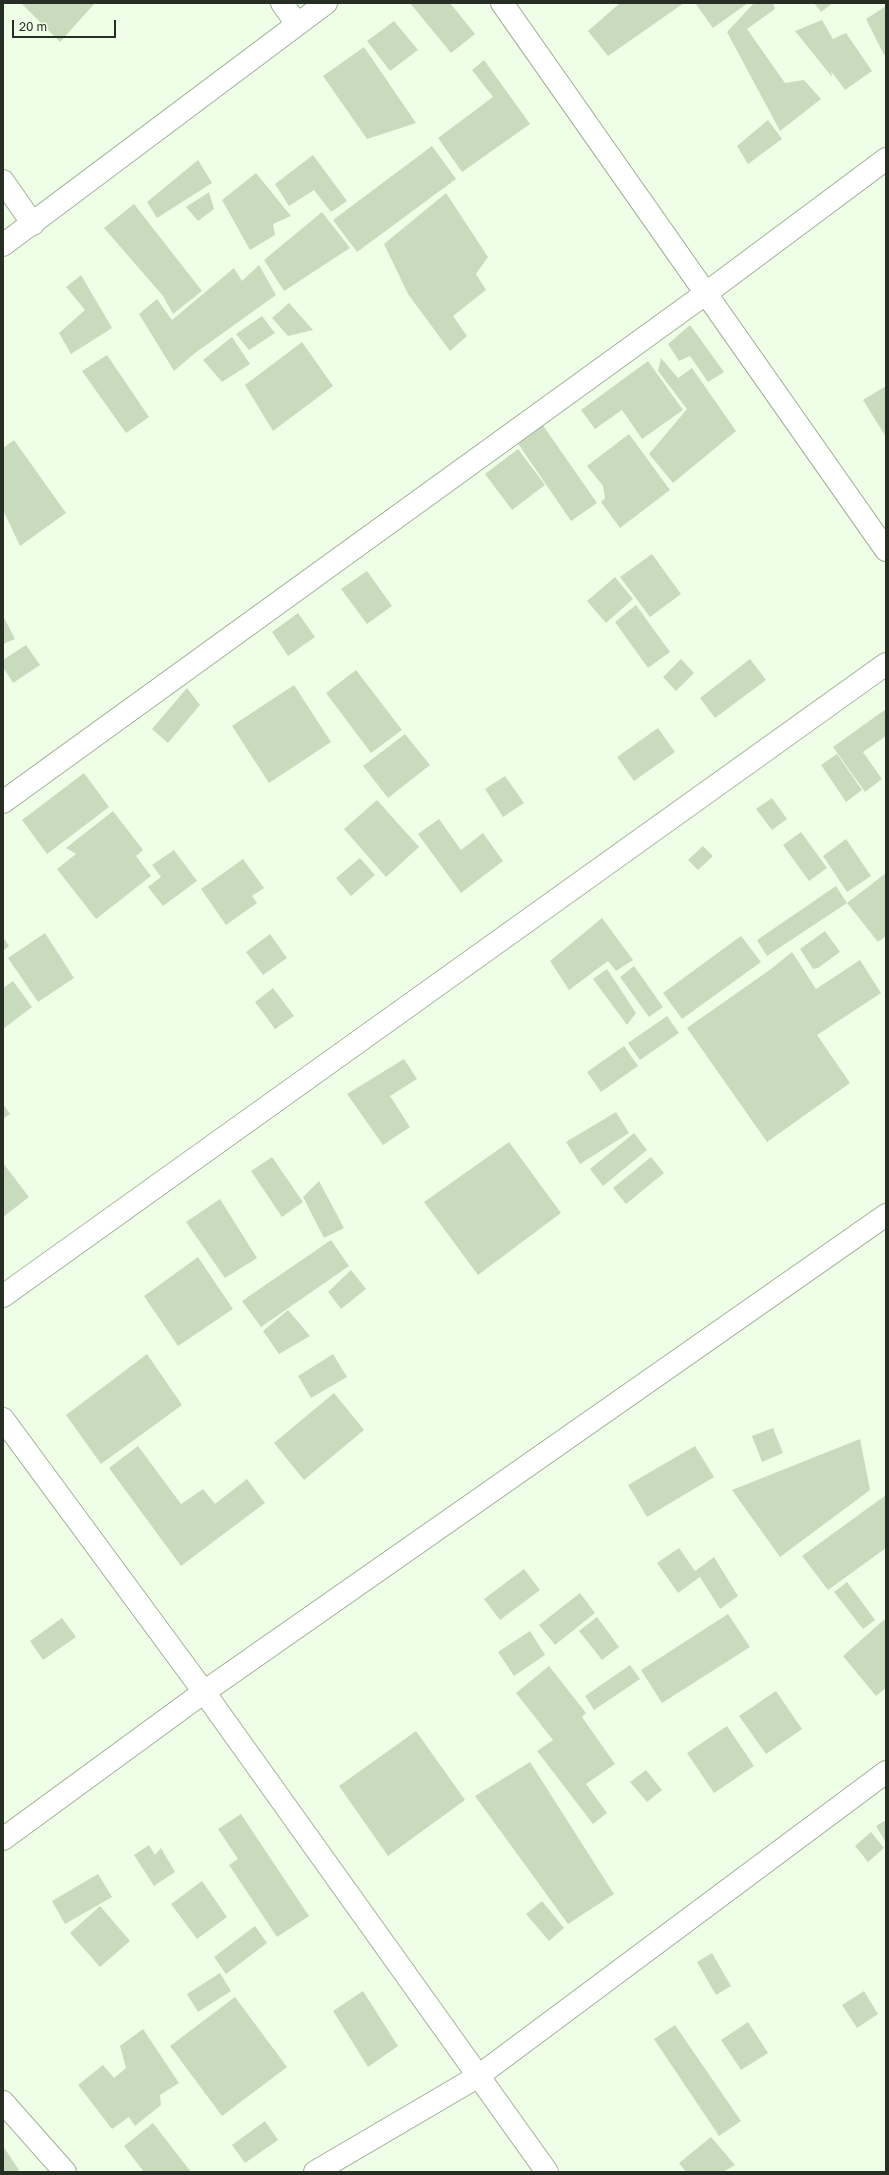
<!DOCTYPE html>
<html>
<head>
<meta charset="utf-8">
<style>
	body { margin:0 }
	#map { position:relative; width:889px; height:2175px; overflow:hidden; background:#effee6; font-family:"Golos Text",sans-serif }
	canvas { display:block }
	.frame { position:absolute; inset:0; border:4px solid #272e23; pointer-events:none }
	.scale { position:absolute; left:12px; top:20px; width:104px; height:18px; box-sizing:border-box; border:2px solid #272e23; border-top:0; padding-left:5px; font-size:12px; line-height:14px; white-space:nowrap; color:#272e23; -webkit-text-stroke:3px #effee6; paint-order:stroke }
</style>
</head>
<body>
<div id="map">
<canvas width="889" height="2175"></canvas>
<div class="frame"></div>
<div class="scale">20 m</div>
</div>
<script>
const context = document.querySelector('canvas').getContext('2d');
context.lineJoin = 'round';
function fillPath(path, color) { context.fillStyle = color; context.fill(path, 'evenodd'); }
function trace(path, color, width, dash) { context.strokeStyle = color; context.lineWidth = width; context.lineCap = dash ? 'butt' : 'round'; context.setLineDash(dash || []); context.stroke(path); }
const building = new Path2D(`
	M21 3H95L60 42Z
	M410 3H450L475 34 451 53Z
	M620 3H684L608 56 588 31Z
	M695 3H748L713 28Z
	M754 3H773L775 9 747 29 785 83 804 80 821 99 780 131 727 32Z
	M814 3H833L821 12Z
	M886 6V54L884 55 866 19Z
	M822 20 833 39 846 33 872 71 845 90 831 71 832 77 795 31Z
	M394 21 418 50 390 71 367 41Z
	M364 47 416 123 367 139 323 76Z
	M484 60 530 124 462 172 438 138 493 97 472 70Z
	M768 120 782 139 748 164 737 146Z
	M432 146 456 179 357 252 333 220Z
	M313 155 347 201 331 212 314 190 289 206 275 184Z
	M198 160 212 183 157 218 147 202Z
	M256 173 291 216 273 224 275 235 250 250 222 200Z
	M209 192 214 209 198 221 186 207Z
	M446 193 488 257 476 274 486 290 453 316 467 336 450 351 408 294 384 244Z
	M134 204 202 291 173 314 163 296 104 228Z
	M322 212 350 248 284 291 264 260Z
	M259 265 276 295 195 353 174 371 139 314 157 299 172 320 234 268 242 281Z
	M81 275 112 328 71 354 59 333 85 310 66 287Z
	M289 303 313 330 288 336 272 318Z
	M262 316 275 333 249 350 236 334Z
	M690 325 724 372 708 382 690 356 679 361 668 344Z
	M232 337 250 364 222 382 203 360Z
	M302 342 333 386 273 431 245 385Z
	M107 355 149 417 126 433 82 371Z
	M661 358 678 378 692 368 736 431 673 483 649 454 687 409 658 371Z
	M648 361 683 410 642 439 622 410 595 429 581 410Z
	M886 386V437L863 400Z
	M542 424 597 503 571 521 517 442Z
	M629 434 670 490 620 528 601 502 605 498 603 486 587 466Z
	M14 440 66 513 20 546 3 510V448Z
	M518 449 545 485 512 510 485 474Z
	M652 554 681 594 650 617 620 577Z
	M367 571 392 606 367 624 341 589Z
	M615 577 633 599 606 623 587 601Z
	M636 605 670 652 648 668 615 622Z
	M298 613 315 637 288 656 272 632Z
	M3 616 15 639 3 644Z
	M26 645 40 665 13 683 3 667V660Z
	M681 659 694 673 676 691 663 677Z
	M750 659 766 680 715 718 700 698Z
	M356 670 402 730 371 753 326 693Z
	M294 685 331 742 269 783 232 726Z
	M187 688 200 705 168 743 152 729Z
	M886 709V736L863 752 882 779 865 792 833 747Z
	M658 728 675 752 634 781 617 757Z
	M405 734 430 765 388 798 363 766Z
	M837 754 862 790 846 802 821 765Z
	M84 773 109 807 47 854 22 820Z
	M505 776 524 803 503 817 485 789Z
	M772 798 787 819 772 830 756 809Z
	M377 800 419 847 386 877 344 829Z
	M113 811 143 850 136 856 151 876 96 919 57 869 76 854 66 848Z
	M439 819 461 850 483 833 503 861 461 893 418 834Z
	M801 832 827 868 809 881 783 845Z
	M846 839 871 876 847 892 823 856Z
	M703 846 713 856 698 870 688 860Z
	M174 850 197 881 163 906 148 887 161 877 152 865Z
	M360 858 375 875 351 896 336 878Z
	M243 859 264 888 252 896 257 903 226 925 201 889Z
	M886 873V936L878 942 847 903Z
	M836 886 847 903 767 956 757 940Z
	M602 918 633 960 616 971 608 961 569 990 550 961Z
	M825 931 840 952 818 968 813 969 800 949Z
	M45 933 74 978 38 1002 8 958Z
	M270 934 287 958 263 975 246 952Z
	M741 936 761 962 682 1019 663 993Z
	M3 937 9 946 3 951Z
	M792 952 816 989 860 960 881 993 817 1035 850 1083 767 1142 687 1028 771 969Z
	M634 966 663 1007 649 1017 620 977Z
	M607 969 636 1013 627 1025 593 979Z
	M13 981 32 1007 3 1029V988Z
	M273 988 294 1016 275 1029 255 1002Z
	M667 1016 679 1033 640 1060 628 1043Z
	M624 1046 638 1066 601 1092 587 1072Z
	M404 1059 417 1079 390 1096 410 1127 383 1145 347 1094Z
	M3 1104 10 1114 3 1119Z
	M616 1112 629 1133 580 1164 566 1142Z
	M634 1133 647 1150 603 1186 590 1169Z
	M509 1142 561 1213 478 1275 424 1202Z
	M272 1157 303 1202 282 1217 251 1171Z
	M651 1157 664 1173 626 1204 613 1188Z
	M3 1163 29 1197 3 1217Z
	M319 1181 344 1228 324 1238 303 1197Z
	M220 1199 257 1258 225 1278 186 1222Z
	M331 1240 349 1266 261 1327 242 1301Z
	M198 1257 233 1309 178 1346 144 1296Z
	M351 1270 366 1289 341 1309 328 1292Z
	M288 1310 310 1336 279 1354 263 1331Z
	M147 1354 182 1405 101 1464 66 1415Z
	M333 1354 347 1377 311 1398 298 1376Z
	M334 1393 364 1430 304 1480 274 1443Z
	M773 1428 783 1453 762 1462 752 1436Z
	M860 1439 870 1490 780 1557 732 1490Z
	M138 1446 181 1504 203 1489 215 1504 247 1479 265 1503 181 1566 109 1468Z
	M695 1446 714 1477 647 1517 628 1485Z
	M886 1495V1548L828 1590 802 1556Z
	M679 1548 695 1571 714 1557 738 1596 720 1609 700 1577 678 1593 657 1563Z
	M524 1569 540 1590 500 1620 484 1599Z
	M847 1582 875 1620 863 1629 834 1592Z
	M580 1593 595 1613 555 1645 539 1625Z
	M728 1614 750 1647 662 1703 641 1670Z
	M597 1617 619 1647 602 1660 579 1631Z
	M62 1618 76 1637 43 1660 30 1641Z
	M886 1618V1688L876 1696 843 1656Z
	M530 1631 545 1655 514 1676 498 1652Z
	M630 1665 640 1679 594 1710 585 1696Z
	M549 1666 586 1713 582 1717 615 1764 586 1784 607 1813 593 1824 537 1751 553 1740 516 1693Z
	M776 1691 802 1729 766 1754 739 1716Z
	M727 1726 754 1766 714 1793 687 1753Z
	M416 1731 465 1800 388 1856 339 1786Z
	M530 1762 614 1894 568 1924 475 1796Z
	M646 1770 662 1790 647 1802 630 1782Z
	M241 1814 309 1916 277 1937 229 1865 238 1859 218 1829Z
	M886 1820V1843L876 1826Z
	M871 1832 884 1848 868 1862 855 1846Z
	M149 1845 155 1855 161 1848 175 1872 154 1886 134 1855Z
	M98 1874 112 1897 65 1924 52 1901Z
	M202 1881 227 1917 197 1939 171 1904Z
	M542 1901 564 1928 549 1941 526 1914Z
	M100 1906 130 1941 100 1967 70 1933Z
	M255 1926 267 1943 226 1974 214 1957Z
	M712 1953 731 1986 716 1995 697 1962Z
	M220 1973 231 1991 198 2012 187 1994Z
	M363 1991 398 2046 368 2067 333 2011Z
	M864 1991 878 2014 857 2028 842 2005Z
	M235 1997 287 2067 222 2116 170 2046Z
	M748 2022 768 2053 741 2070 721 2040Z
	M675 2025 741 2121 719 2136 654 2039Z
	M143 2029 179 2083 160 2095 161 2105 135 2126 129 2117 112 2129 78 2085 103 2065 114 2078 126 2068 120 2046Z
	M265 2121 278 2140 245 2163 232 2145Z
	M153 2123 191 2172H144L124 2146Z
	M711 2137 735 2165 723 2172H686L679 2163Z
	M3 2146 19 2170 16 2172H3Z`);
const street = new Path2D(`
	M282 3 297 24
	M502 3 886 550
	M3 181 33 224
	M3 245 326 3
	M3 802 705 294 886 159
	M3 1296 886 664
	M3 1419 204 1692 547 2172
	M3 1839 204 1692 886 1215
	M3 2102 65 2172
	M315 2172 477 2077 886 1772`);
fillPath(building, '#c9dbbd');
trace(street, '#a0b195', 24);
trace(street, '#fff', 22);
</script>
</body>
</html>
